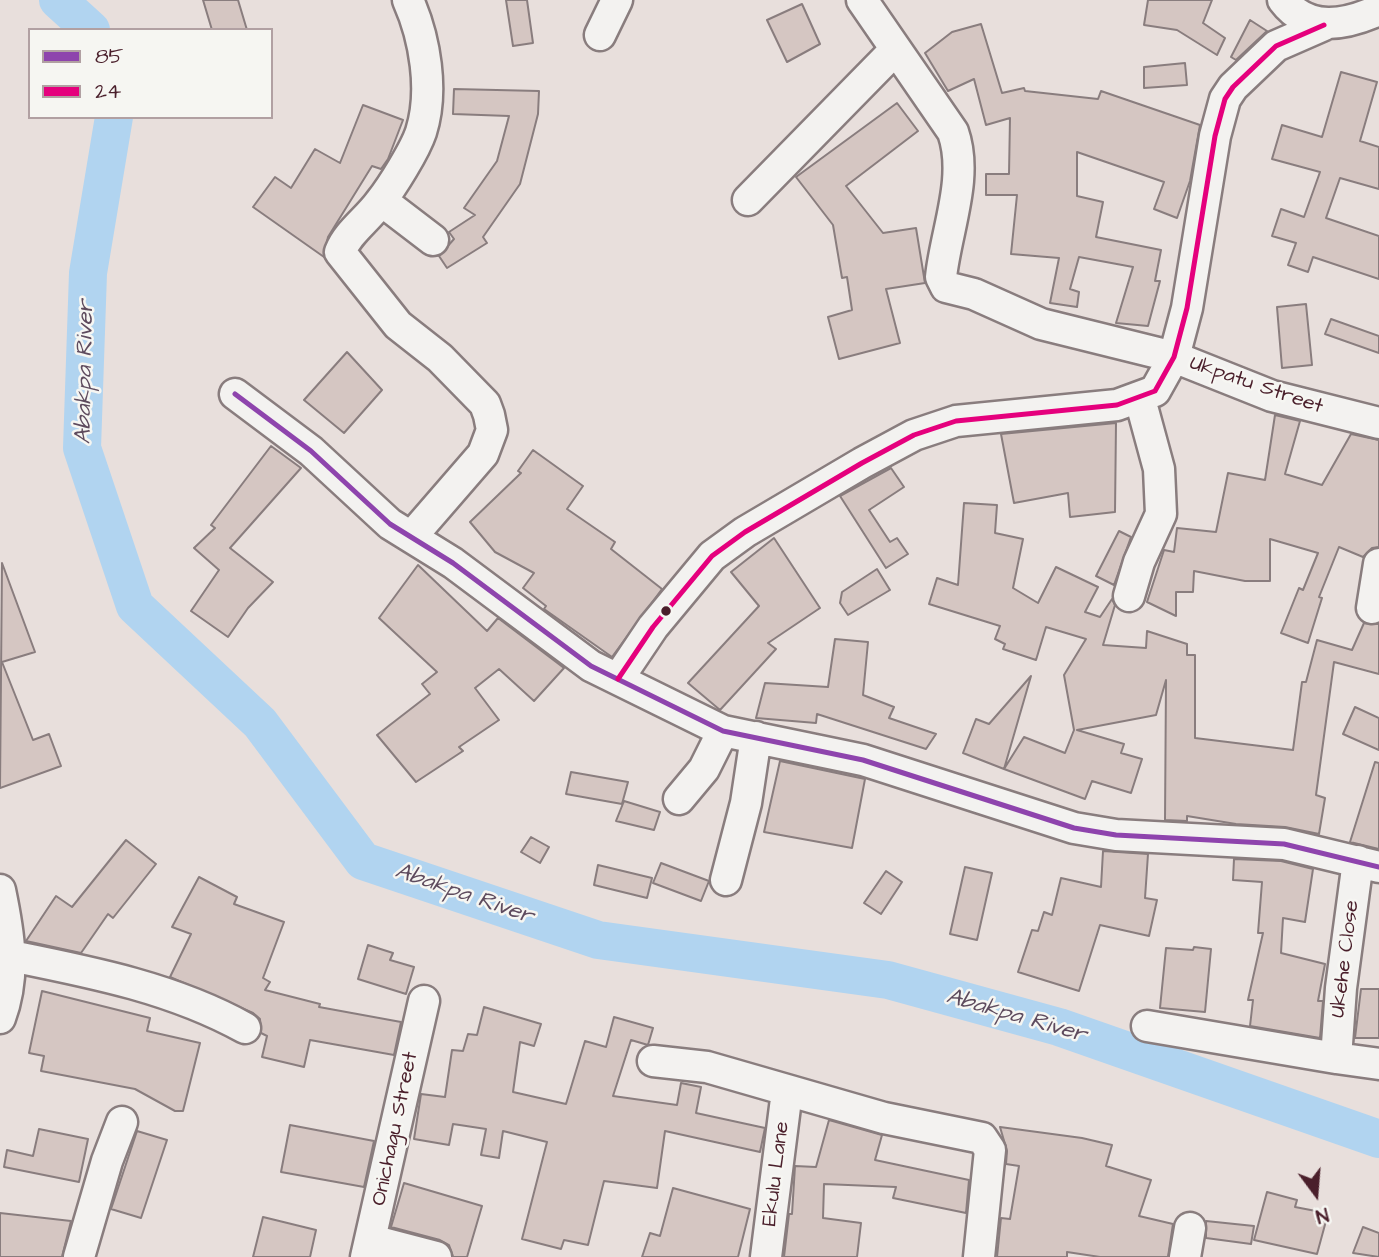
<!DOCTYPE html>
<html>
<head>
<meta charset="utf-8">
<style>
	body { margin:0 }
	#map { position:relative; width:1379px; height:1257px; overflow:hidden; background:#e8dfdc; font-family:"Architects Daughter",sans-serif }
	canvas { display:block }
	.legend { position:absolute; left:28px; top:28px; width:245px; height:91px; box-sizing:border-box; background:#f6f6f2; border:2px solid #b1a0a2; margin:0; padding:9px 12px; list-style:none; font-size:21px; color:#4a1f2b }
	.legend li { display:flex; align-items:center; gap:14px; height:35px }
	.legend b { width:35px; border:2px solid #b1a0a2 }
	.north { position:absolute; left:1281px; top:1159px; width:70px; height:70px; -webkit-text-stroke:5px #f6f6f2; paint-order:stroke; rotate:164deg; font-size:19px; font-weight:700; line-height:28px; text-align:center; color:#4a1f2b }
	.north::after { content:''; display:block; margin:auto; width:24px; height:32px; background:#4a1f2b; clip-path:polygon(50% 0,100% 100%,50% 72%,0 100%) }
</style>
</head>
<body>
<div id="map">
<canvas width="1379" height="1257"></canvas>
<ul class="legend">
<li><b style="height:9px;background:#8e44ad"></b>85</li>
<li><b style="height:9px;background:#e5007d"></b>24</li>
</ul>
<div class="north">N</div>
</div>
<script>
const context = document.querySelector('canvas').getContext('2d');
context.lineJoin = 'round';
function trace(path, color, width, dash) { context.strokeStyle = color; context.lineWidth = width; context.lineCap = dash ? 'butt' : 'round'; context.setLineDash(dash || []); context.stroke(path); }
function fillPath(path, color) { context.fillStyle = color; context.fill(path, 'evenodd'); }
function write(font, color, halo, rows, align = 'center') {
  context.font = font + ' "Architects Daughter",sans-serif'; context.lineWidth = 5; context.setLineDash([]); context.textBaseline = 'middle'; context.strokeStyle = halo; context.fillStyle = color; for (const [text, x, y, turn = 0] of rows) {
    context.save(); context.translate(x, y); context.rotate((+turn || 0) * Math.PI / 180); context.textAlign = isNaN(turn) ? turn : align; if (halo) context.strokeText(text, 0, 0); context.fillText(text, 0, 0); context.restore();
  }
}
const river = new Path2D(`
	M58 0 91 30
	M114 117 88 273 82 448 135 606 260 723 363 861 598 940 888 980 1059 1027 1379 1139`);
const building = new Path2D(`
	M203 0H238L247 30H212Z
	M506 0H527L533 43 513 46Z
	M1148 0H1212L1203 23 1225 38 1217 55 1177 30 1144 25Z
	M802 4 820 44 787 62 767 20Z
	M1250 20 1267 31 1236 60 1231 57Z
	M981 24 1002 93 1024 88 1025 91 1098 99 1101 91 1200 125 1190 181 1177 218 1154 209 1164 182 1077 152V196L1103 202 1096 237 1161 250 1155 281H1160L1148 326 1116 323 1133 267 1079 257 1070 289 1079 292 1077 307 1050 303 1059 258 1011 254 1017 195H986V174H1009L1010 118 986 125 974 79 948 91 925 53 952 32Z
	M1185 63 1187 85 1144 88V67Z
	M1341 72 1377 82 1360 141 1379 147V189L1340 178 1326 218 1379 236V279L1313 257 1308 272 1288 265 1296 243 1272 236 1281 209 1304 217 1320 172 1272 159 1282 125 1322 137Z
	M454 89 539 91 538 114 520 184 483 237 487 243 447 268 439 256 454 239 449 232 475 215 464 208 497 161 509 116 453 114Z
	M897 103 918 131 846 186 883 233 916 228 925 283 886 289 900 343 839 359 828 317 852 310 847 277 842 278 833 225 796 177Z
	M363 105 403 120 388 159 381 169 372 166 328 237 324 257 253 207 275 177 291 188 315 149 340 163Z
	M1306 304 1312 365 1282 368 1277 307Z
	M1331 319 1379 336V353L1325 334Z
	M347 352 382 390 344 433 304 400Z
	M1275 415 1300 421 1285 474 1322 485 1351 434 1379 440V547L1372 548 1363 557 1339 547 1319 597 1322 598 1308 643 1281 633 1299 588 1303 590 1318 553 1270 539V581H1245L1194 571 1193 592H1176V616L1147 602 1164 550 1174 552 1177 528 1216 532 1228 473 1265 480Z
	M1116 423 1115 512 1070 517 1068 493 1014 503 1001 434Z
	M271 446 301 468 230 548 273 582 248 608 228 637 191 611 219 570 194 548 215 528 211 525Z
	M533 450 583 486 567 509 615 542 611 549 662 589 612 657 544 609 546 606 523 588 534 573 495 552 470 522 521 473 518 471Z
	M891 468 904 487 869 510 890 542 897 538 908 554 886 568 840 496Z
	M964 503 997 505 995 533 1023 539 1013 588 1038 603 1056 567 1098 587 1085 612 1100 617 1112 599 1115 605 1103 645 1146 648 1147 631 1187 644V655H1195V738L1293 750 1302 682H1306L1317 640 1352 650 1364 623 1379 624V674L1334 662 1316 795 1325 798 1319 834 1285 827 1236 824 1187 816V821L1165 820 1166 680 1156 715 1077 730 1124 744 1121 753 1142 759 1131 793 1092 781 1085 799 1004 769 1024 737 1065 753 1074 730 1064 675 1086 639 1046 627 1036 660 1003 649 1005 644 995 639 1000 626 929 604 937 578 958 585Z
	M1119 531 1131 537 1114 585 1096 576Z
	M774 538 820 608 768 643 776 649 720 710 688 683 759 606 731 572Z
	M2 563 35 652 2 662 33 740 49 734 61 766 0 788Z
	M418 565 487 631 498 618 564 668 534 701 499 669 475 688 499 720 459 747 463 751 416 782 377 735 430 694 422 684 437 672 379 618Z
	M877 569 890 590 848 615 840 603 842 592Z
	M835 639 868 642 863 695 894 707 889 718 936 734 926 749 817 714 816 723 756 718 765 683 828 687Z
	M1031 676 1004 769 963 753 976 719 989 724Z
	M1355 707 1379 718V750L1343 734Z
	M780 761 865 779 852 848 764 832Z
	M1375 762 1379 763V849L1350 842Z
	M571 772 628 782 622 804 566 794Z
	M624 801 660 812 654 830 616 821Z
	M531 837 549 847 540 863 521 852Z
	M126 840 156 864 113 918 108 914 81 953 26 941 56 896 72 907Z
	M1103 851 1148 854 1145 898 1157 900 1149 936 1100 925 1079 991 1018 972 1032 930 1038 931 1044 912 1052 915 1061 878 1101 887Z
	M1234 859 1281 861 1313 869 1305 922 1283 918 1281 953 1325 964 1318 1001H1323L1320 1038 1250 1026 1253 1000H1248L1263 933H1258L1262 882 1233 880Z
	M661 863 709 881 701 901 653 883Z
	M598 865 652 878 647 898 594 885Z
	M965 867 992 873 977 940 950 934Z
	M886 871 902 882 881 914 864 903Z
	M199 877 237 897 234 904 284 922 263 978 270 982 265 990 320 1004 319 1007 401 1022 394 1055 310 1040 304 1067 262 1057 267 1036 261 1033 260 1019 253 1013 170 977 191 934 172 927Z
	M368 945 393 953 390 960 414 967 406 994 358 979Z
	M1194 947 1211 949 1205 1012 1160 1008 1166 948 1193 950Z
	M1361 989H1379V1038H1355Z
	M42 991 150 1018 147 1031 200 1043 183 1111H175L135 1089 41 1071 44 1056 29 1053Z
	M484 1007 541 1024 534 1046 520 1042 513 1092 566 1104 585 1041 606 1047 614 1017 653 1028 648 1045 631 1040 613 1096 677 1105 681 1083 701 1087 696 1113 765 1128 760 1152 665 1131 657 1188 604 1181 588 1245 564 1240 561 1249 522 1239 547 1142 503 1131 499 1158 481 1155 486 1129 453 1124 449 1145 414 1139 421 1094 445 1097 452 1050 463 1051 468 1034 477 1035Z
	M829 1120 882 1135 875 1160 969 1180 966 1213 893 1198 896 1187 824 1184 823 1218 861 1223 857 1257H784L789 1214H792L795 1166 816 1167Z
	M290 1125 374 1141 364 1187 281 1172Z
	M1000 1127 1082 1138 1112 1145 1106 1166 1151 1180 1139 1216 1173 1224 1168 1257H1100L1067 1252V1257H997L1001 1218 1010 1219 1019 1166 1006 1164 1007 1151Z
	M39 1129 88 1139 79 1182 4 1167 7 1150 33 1156Z
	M137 1131 167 1140 141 1218 111 1209Z
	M404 1183 482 1206 467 1257H453L449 1245 440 1240 391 1227Z
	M673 1188 750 1209 738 1257H642L650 1233 660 1236Z
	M1267 1192 1297 1200 1295 1207 1321 1212 1316 1221H1326L1317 1254 1254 1240Z
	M0 1213 71 1221 62 1257H0Z
	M263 1217 316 1230 310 1257H253Z
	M1206 1221 1254 1226 1251 1244 1206 1238Z
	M1363 1227 1379 1233V1257L1353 1253Z`);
const minor = new Path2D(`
	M408 0C425 38 434 91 421 132 415 150 392 187 380 202 367 220 348 232 340 252L398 325 440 358 485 404 489 415 492 430 483 454 412 536
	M862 0 953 132C969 178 946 230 941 277L946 287 974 294 1041 324 1174 357 1272 396 1379 423
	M1283 0C1308 33 1346 25 1379 10
	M600 35 617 0
	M748 200 895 50
	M382 201 433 240
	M235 394 311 451 390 524 453 563 591 666 723 731 863 760 1074 828 1116 835 1284 844 1379 867
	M1129 596 1139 562 1161 514 1159 469 1140 399
	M1372 608 1379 564
	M618 679 653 627 712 556 745 532 862 463 914 435 956 421 1117 405 1155 391 1174 357 1187 308 1215 136 1225 99 1233 87 1276 46 1324 25
	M679 799 704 769 723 731
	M1358 861 1341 988 1336 1058 1379 1064
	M726 880 746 803 756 737
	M0 890C9 933 16 975 0 1018
	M11 956C91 972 173 988 245 1028
	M1147 1026 1336 1058
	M653 1061 707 1067 884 1118 982 1138 990 1150 979 1257
	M371 1240 436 1257
	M79 1257 107 1161 122 1122
	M366 1257 424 1001
	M766 1257 787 1091
	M1185 1257 1190 1228`);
const bus1 = new Path2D(`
	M235 394 311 451 390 524 453 563 591 666 723 731 863 760 1074 828 1116 835 1284 844 1379 867`);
const bus2 = new Path2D(`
	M618 679 653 627 712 556 745 532 862 463 914 435 956 421 1117 405 1155 391 1174 357 1187 308 1215 136 1225 99 1233 87 1276 46 1324 25`);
const markers = [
	[666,611,6,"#4a1f2b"]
];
const streetNames = [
	["Ukpatu Street",1256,386,19],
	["Ukehe Close",1346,959,-83],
	["Onichagu Street",396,1129,-78],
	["Ekulu Lane",777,1174,-83]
];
const waterNames = [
	["Abakpa River",86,372,-89],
	["Abakpa River",464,895,19],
	["Abakpa River",1016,1017,16]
];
trace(river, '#b1d4f0', 38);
fillPath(building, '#d5c6c2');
trace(building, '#897d7e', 2);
trace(minor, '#897d7e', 35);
trace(minor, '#f3f2f0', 30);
trace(bus1, '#8e44ad', 5);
trace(bus2, '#e5007d', 5);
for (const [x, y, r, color] of markers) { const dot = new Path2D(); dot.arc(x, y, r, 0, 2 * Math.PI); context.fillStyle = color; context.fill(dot); trace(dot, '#f6f6f2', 2.5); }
write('21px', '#4a1f2b', '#f6f6f2', streetNames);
write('italic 23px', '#5e4b5e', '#f6f6f2', waterNames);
</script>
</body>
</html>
